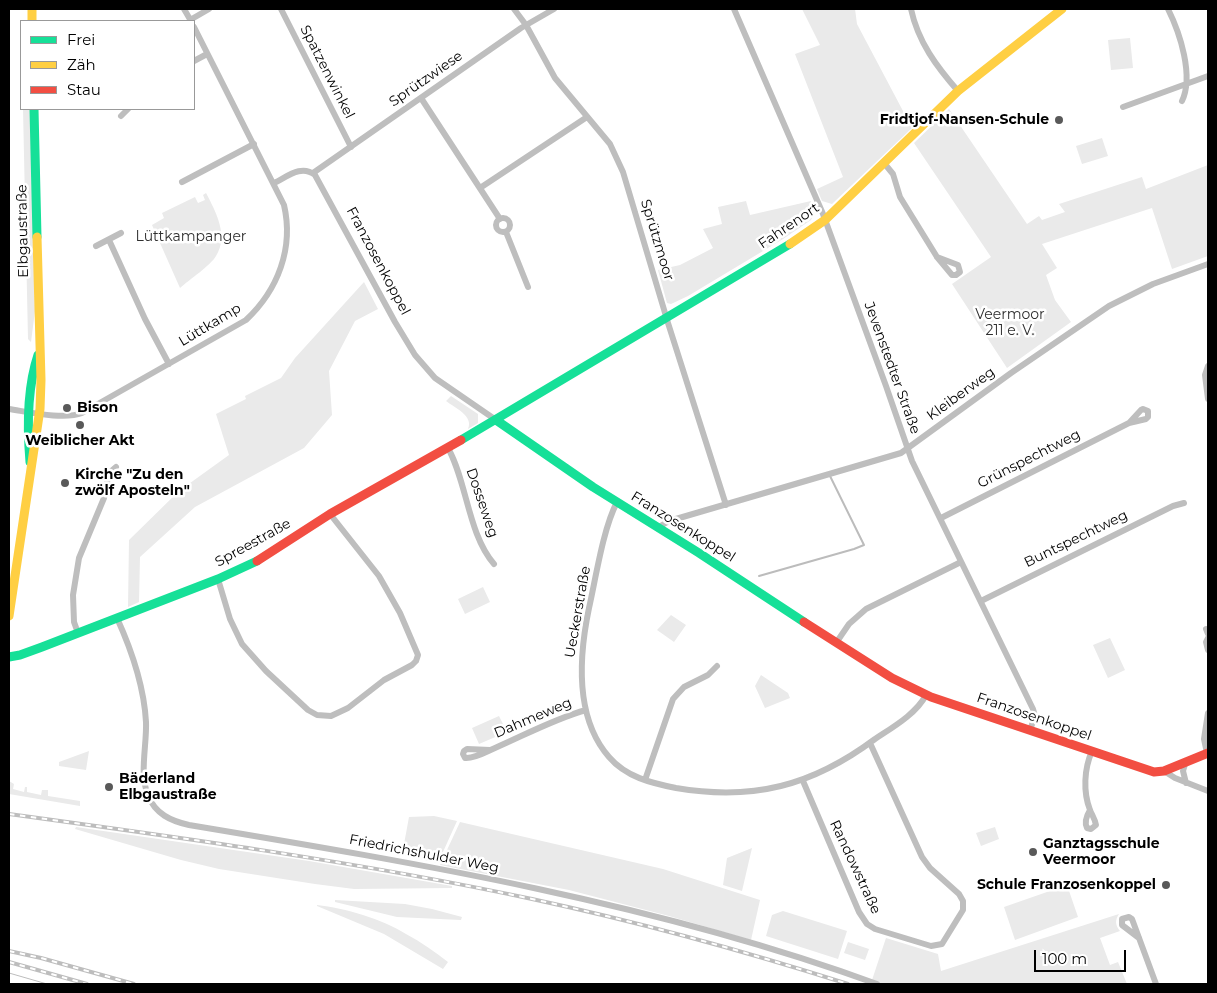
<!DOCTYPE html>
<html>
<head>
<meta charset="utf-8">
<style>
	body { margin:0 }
	#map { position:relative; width:1217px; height:993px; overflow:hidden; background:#fff; font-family:Montserrat,sans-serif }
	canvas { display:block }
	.frame { position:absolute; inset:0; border:10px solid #000; pointer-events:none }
	.legend { position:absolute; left:20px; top:20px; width:175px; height:90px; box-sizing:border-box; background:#fff; border:1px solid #999; margin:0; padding:6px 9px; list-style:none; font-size:15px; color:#000 }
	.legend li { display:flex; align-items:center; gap:10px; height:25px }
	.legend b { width:25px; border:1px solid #999 }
	.scale { position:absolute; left:1034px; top:950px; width:92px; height:22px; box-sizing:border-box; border:2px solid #000; border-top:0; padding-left:6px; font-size:15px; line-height:18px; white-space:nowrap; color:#000; -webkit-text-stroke:4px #fff; paint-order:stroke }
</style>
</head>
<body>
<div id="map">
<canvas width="1217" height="993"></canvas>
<div class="frame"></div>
<ul class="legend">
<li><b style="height:6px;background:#16e098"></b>Frei</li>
<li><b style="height:6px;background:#ffcf43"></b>Zäh</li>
<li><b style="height:6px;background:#f24e42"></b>Stau</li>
</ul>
<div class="scale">100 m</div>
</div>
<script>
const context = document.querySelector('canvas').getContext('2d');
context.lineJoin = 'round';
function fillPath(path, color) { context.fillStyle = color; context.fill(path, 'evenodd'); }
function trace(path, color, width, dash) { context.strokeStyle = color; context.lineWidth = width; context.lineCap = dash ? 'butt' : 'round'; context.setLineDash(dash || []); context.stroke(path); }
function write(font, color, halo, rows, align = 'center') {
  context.font = font + ' Montserrat,sans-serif'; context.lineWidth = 5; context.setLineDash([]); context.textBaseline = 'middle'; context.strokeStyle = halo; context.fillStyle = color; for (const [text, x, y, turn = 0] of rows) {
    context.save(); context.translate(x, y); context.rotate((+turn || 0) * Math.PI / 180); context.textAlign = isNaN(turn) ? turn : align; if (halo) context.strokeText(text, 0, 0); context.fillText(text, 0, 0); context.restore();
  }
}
const green = new Path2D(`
	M802 9H855L857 24 912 128 832 204 822 201 817 189 843 177 795 54 820 45Z
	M1130 38 1133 68 1111 70 1108 40Z
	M23 109H30L35 311 31 342 28 339Z
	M949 109 1027 224 1039 216 1042 220 1065 212 1059 204 1142 177 1146 189 1208 165V256L1172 269 1152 208 1042 244 1057 268 1046 275 1055 300 1071 322 1007 368 952 284 991 257 914 143Z
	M1102 138 1108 156 1082 164 1076 146Z
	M206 193C216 212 229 236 216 256 211 265 189 280 180 288L152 225 164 218 162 213 195 197 198 203 205 200 203 195Z
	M746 201 750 215 811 201 814 213 811 220 783 239 688 296 671 304 667 303 658 270 680 265 713 248 703 229 722 224 718 207Z
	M364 282 378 309 355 321 329 371 332 415 304 448 195 507 140 557 139 602 128 607 129 540 179 491 229 455 216 414 246 399 245 396 281 378 295 358Z
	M451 396 478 414V423L468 429C474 416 455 408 446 401Z
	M483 587 490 602 465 614 458 599Z
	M671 615 686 625 674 642 657 630Z
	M1110 638 1125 670 1108 678 1093 645Z
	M761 675 788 693 790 698 765 708 755 686Z
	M499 716 507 732 479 744 472 728Z
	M89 751 86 770 59 766V762Z
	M9 781 14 784 13 789 24 792 25 787H27V792L41 795 42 790H48V796L80 801V806L9 794Z
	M434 816 457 821 438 863 402 855 409 817Z
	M460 822 663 869 760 900 751 940 669 916 569 890 440 865Z
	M76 827 309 861 452 886V888L354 889 315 884 219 869 181 860 75 829Z
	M995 827 999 839 981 846 976 833Z
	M752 848 742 891 723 885 727 858Z
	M1067 885 1078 917 1015 940 1004 907Z
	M335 900 405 904 432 909 462 917 461 920 397 917 335 902Z
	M317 905C345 908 382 919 406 934 421 942 435 952 448 962L443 969 384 934 317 906Z
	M783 911 847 931 838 959 766 936 772 915Z
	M1119 914C1115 920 1115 925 1120 931L1100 938 1110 965 1118 962 1127 984 871 983 886 938 938 954 941 971Z
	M848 942 869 949 865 960 844 953Z`);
const stream = new Path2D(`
	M759 576 854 549 864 545 830 476`);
const street = new Path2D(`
	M184 9 191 21
	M281 9 351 147
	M514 9 526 25 555 78 610 144 623 172 668 323 726 505
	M734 9 823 214 886 386 912 461 1033 709 1035 716 1030 730
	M911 9C918 42 937 67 958 91
	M1168 9C1180 33 1194 76 1182 101
	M190 20 209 9
	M194 61 207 54
	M421 98 500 219
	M1123 107 1208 76
	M121 116 128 109
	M884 163 893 174 900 197 937 257 952 275H956L960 272 958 265 937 257
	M313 173 521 28 554 9
	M182 182 254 144
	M274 183C287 177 301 164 315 175L395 322 415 355 435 378 496 420
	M480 188 587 117
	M496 225a7 7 0 1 1 14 0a7 7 0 1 1-14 0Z
	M506 232 528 287
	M109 240 145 319 169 364
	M96 246 121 233
	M1208 366 1205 375 1208 399
	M9 409C29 412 64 420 82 413L246 320C278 290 294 248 284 205L194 27
	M448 448C467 482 468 534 494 564
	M617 502C603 529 596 577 589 608 579 656 574 717 609 757 626 777 651 783 676 788 753 801 812 786 875 739 893 727 916 714 926 695
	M941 518 1129 423 1146 419 1148 417V411L1143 409 1141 410 1129 423
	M657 528 669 521 901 453 1011 373 1109 306 1153 284 1208 264
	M218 579 230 619 242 644 266 671 308 710 317 715 331 716 348 708 384 680 412 665 416 661 418 655 400 613 379 576 330 514
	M981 601 1173 506 1184 503
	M117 618C132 651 144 686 146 722 147 744 139 775 148 795 155 814 171 821 189 825 422 864 655 903 877 984
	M1206 629 1208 634
	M78 633 74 622 73 595 79 558 104 498 109 473 116 467
	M1208 638 1206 642 1208 650
	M836 643 849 624 866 609 961 562
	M490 750 467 749 464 751 463 754 465 758C474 759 486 752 495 748 525 735 554 719 586 710
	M1207 753 1204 739 1208 713
	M1164 771 1175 778 1208 791
	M645 780 673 699 684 687 708 675 717 666
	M803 781 859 912 867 924 875 929 931 946 942 944 963 910V901L959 894 930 868 922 857 870 743
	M1186 783 1183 771 1186 761
	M1090 810C1087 815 1084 822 1087 828L1091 829 1096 825C1095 819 1092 815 1090 810 1083 792 1084 769 1092 751
	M1139 938 1122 925V919L1129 917 1132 919 1156 984`);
const fast = new Path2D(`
	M34 109 37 237
	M496 420 593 487 699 553 804 622
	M461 440 790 244
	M30 462C27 427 27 388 38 355
	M9 657 20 655 42 647 218 579 257 561`);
const slow = new Path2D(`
	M32 9V21
	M790 244 825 220 958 91 1062 9
	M9 616 40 409 41 380 37 237`);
const jam = new Path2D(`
	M257 561 330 514 461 440
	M804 622 892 678 931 697 1154 772 1164 771 1208 753`);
const tram = new Path2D(`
	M9 973 47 984`);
const rail = new Path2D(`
	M9 814C184 838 359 862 532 899 639 922 744 951 848 984
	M9 951 41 958 134 984
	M9 962 87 984`);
const markers = [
	[1059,120,5,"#595959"],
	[67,408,5,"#595959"],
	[80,425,5,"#595959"],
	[65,483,5,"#595959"],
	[109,787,5,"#595959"],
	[1033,852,5,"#595959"],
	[1166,885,5,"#595959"]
];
const streetNames = [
	["Spatzenwinkel",327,72,63],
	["Sprützwiese",426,79,-35],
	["Fahrenort",789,226,-34],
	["Elbgaustraße",23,231,-91],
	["Sprützmoor",657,240,73],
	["Franzosenkoppel",378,261,62],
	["Lüttkamp",210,325,-31],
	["Jevenstedter Straße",892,368,70],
	["Kleiberweg",961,394,-36],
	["Grünspechtweg",1029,459,-27],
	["Dosseweg",482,503,71],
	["Franzosenkoppel",683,527,32],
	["Buntspechtweg",1076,539,-26],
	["Spreestraße",253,543,-29],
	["Ueckerstraße",578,612,-80],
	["Franzosenkoppel",1034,717,19],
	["Dahmeweg",533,718,-23],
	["Friedrichshulder Weg",424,854,11],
	["Randowstraße",855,867,65]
];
const poiNames = [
	["Fridtjof-Nansen-Schule",1049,120,"right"],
	["Bison",77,408],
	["Weiblicher Akt",80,441,"center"],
	["Kirche \"Zu den",75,475],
	["zwölf Aposteln\"",75,491],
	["Bäderland",119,779],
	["Elbgaustraße",119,795],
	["Ganztagsschule",1043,844],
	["Veermoor",1043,860],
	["Schule Franzosenkoppel",1156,885,"right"]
];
const parkNames = [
	["Lüttkampanger",191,237],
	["Veermoor",1010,315],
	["211 e. V.",1010,331]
];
fillPath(green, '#eaeaea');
trace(stream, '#bcbcbc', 2);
trace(street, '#bebebe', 6);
trace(fast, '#16e098', 9);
trace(slow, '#ffcf43', 9);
trace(jam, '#f24e42', 9);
trace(tram, '#bdbdbd', 1);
trace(rail, '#bdbdbd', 4);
trace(rail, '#fff', 2, [5.5]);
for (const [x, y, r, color] of markers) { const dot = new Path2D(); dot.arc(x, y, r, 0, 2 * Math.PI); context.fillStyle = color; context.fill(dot); trace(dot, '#fff', 2); }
write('14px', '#000', '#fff', streetNames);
write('bold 14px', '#000', '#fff', poiNames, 'left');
write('14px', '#2f2f2f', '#fff', parkNames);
</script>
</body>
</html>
